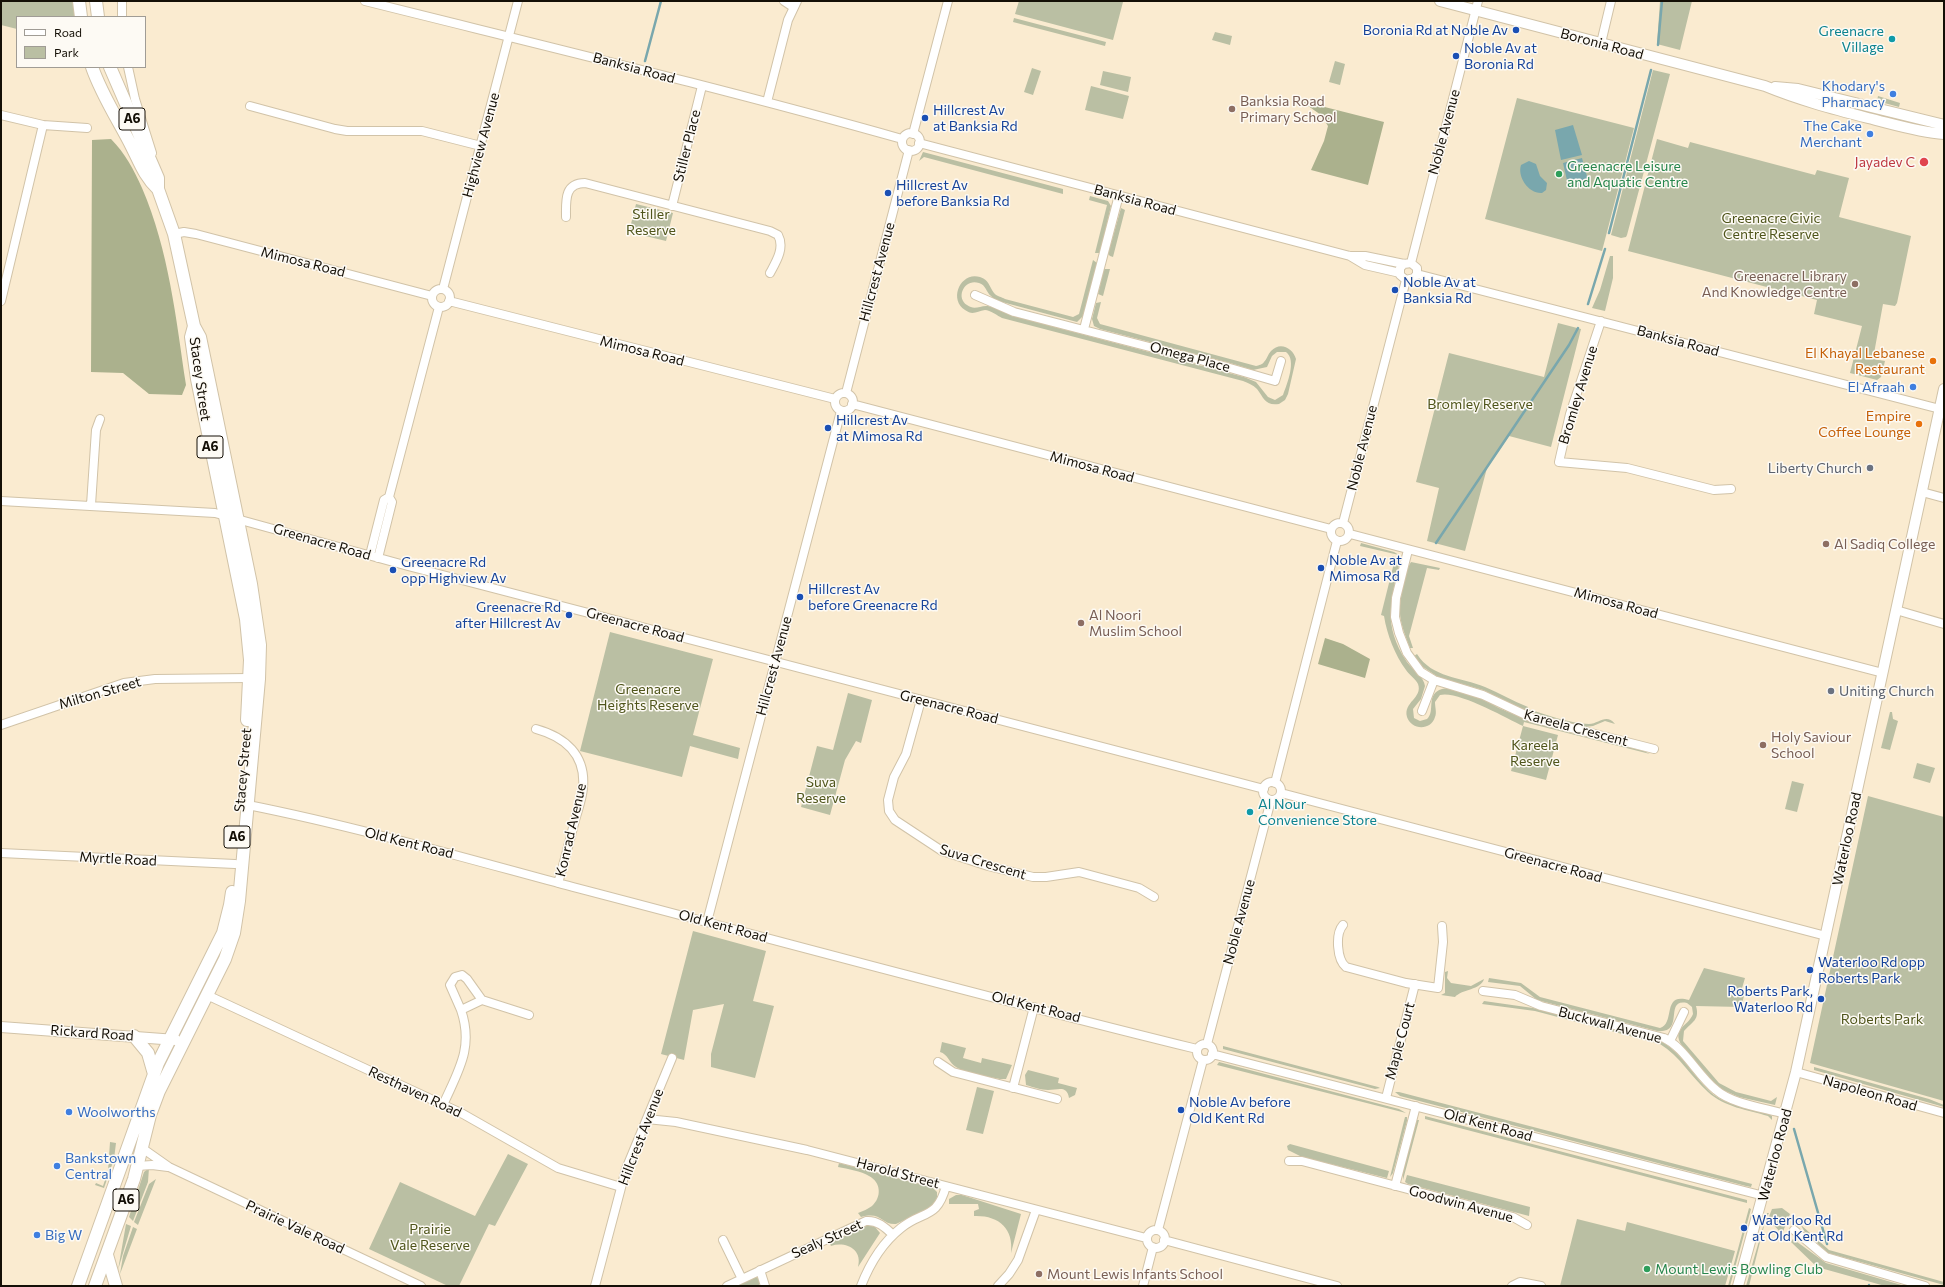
<!DOCTYPE html>
<html>
<head>
<meta charset="utf-8">
<style>
	body { margin:0 }
	#map { position:relative; width:1945px; height:1287px; overflow:hidden; background:#faebd0; font-family:Commissioner,sans-serif }
	canvas { display:block }
	.frame { position:absolute; inset:0; border:2px solid #140f06; pointer-events:none }
	.legend { position:absolute; left:16px; top:16px; width:130px; height:52px; box-sizing:border-box; background:#fdfaf4; border:1px solid #a09c95; margin:0; padding:5px 7px; list-style:none; font-size:12px; color:#140f06 }
	.legend li { display:flex; align-items:center; gap:8px; height:20px }
	.legend b { width:20px; border:1px solid #a09c95 }
</style>
</head>
<body>
<div id="map">
<canvas width="1945" height="1287"></canvas>
<div class="frame"></div>
<ul class="legend">
<li><b style="height:5px;background:#fff"></b>Road</li>
<li><b style="height:11px;background:#babfa3"></b>Park</li>
</ul>
</div>
<script>
const context = document.querySelector('canvas').getContext('2d');
context.lineJoin = 'round';
function fillPath(path, color) { context.fillStyle = color; context.fill(path, 'evenodd'); }
function trace(path, color, width, dash) { context.strokeStyle = color; context.lineWidth = width; context.lineCap = dash ? 'butt' : 'round'; context.setLineDash(dash || []); context.stroke(path); }
function write(font, color, halo, rows, align = 'center') {
  context.font = font + ' Commissioner,sans-serif'; context.lineWidth = 3; context.setLineDash([]); context.textBaseline = 'middle'; context.strokeStyle = halo; context.fillStyle = color; for (const [text, x, y, turn = 0] of rows) {
    context.save(); context.translate(x, y); context.rotate((+turn || 0) * Math.PI / 180); context.textAlign = isNaN(turn) ? turn : align; if (halo) context.strokeText(text, 0, 0); context.fillText(text, 0, 0); context.restore();
  }
}
const green = new Path2D(`
	M1 1H74L75 17H17V29L1 25Z
	M1019 1H1120L1123 2 1113 40 1015 14Z
	M1660 1H1692L1680 50 1657 44Z
	M1014 18 1106 42 1105 46 1013 22Z
	M1215 32 1232 36 1230 45 1212 40Z
	M1335 61 1345 64 1340 85 1329 82Z
	M1032 68 1041 71 1033 95 1024 92Z
	M1653 70 1670 74 1627 235 1626 237 1621 238 1611 235Z
	M1103 71 1131 77 1128 92 1100 85Z
	M1091 86 1129 96 1123 119 1085 110Z
	M1878 96 1900 103 1899 107 1877 101Z
	M1517 98 1634 128 1602 251 1485 219Z
	M1657 139 1688 148 1690 142 1815 175 1817 170 1849 178 1839 217 1911 236 1897 303 1895 306 1883 304 1873 359 1885 361 1881 377 1877 380 1850 373 1862 326 1814 314 1817 300 1628 251Z
	M923 152 1063 189V194L924 157 919 161Z
	M1090 196 1108 201 1111 206 1100 253H1095L1107 205 1089 200Z
	M636 204 673 213 666 241 629 232Z
	M1121 208 1125 210 1113 257 1110 256 1108 254Z
	M1610 256H1613V278L1605 311 1592 308 1600 290Z
	M1093 260 1097 263 1083 316 1077 322 1002 302C998 301 994 300 991 296 986 292 986 285 979 283 965 278 955 297 967 305 975 311 980 305 988 306 998 308 1008 314 1017 317L1244 377 1256 382 1268 397 1275 400 1283 395C1287 384 1297 360 1286 352H1277L1272 356 1267 367 1253 370 1230 363 1100 329 1094 326 1092 319 1096 303 1101 302 1097 318 1100 324 1256 366C1259 365 1262 365 1264 362 1267 359 1268 354 1271 351 1280 341 1293 348 1296 359L1288 394 1285 400 1279 404C1265 406 1264 398 1257 389 1253 385 1248 383 1243 381L1002 318C998 316 990 310 985 310 977 311 973 316 965 310 948 299 961 271 980 277 989 280 989 286 994 293 996 296 1002 297 1005 299L1073 317 1079 314Z
	M1104 269H1110L1103 296 1098 294Z
	M1558 323 1581 329 1551 447 1509 436 1487 468 1465 551 1427 541 1439 488 1416 482 1449 353 1544 377Z
	M1361 543 1394 552 1399 555 1360 546Z
	M1392 556 1400 559V561C1391 601 1382 624 1407 662 1413 670 1424 677 1425 686L1421 699 1413 709 1414 718 1420 721 1427 719C1436 711 1425 694 1442 689 1456 685 1486 701 1499 708 1545 729 1596 739 1644 751L1650 754 1524 722 1523 726 1558 735 1546 780 1511 771 1523 726C1506 718 1457 690 1440 695L1435 702C1435 707 1437 713 1435 717 1431 731 1411 730 1407 717 1403 702 1423 698 1418 684 1416 679 1409 675 1406 670 1395 655 1387 635 1384 616L1381 615 1394 563Z
	M1411 562 1440 568 1439 570 1427 568 1409 636 1413 648H1410C1399 620 1397 612 1404 583 1406 576 1407 568 1411 562Z
	M610 632 713 659 693 735 740 748 738 759 690 746 682 777 580 751Z
	M1417 654C1432 678 1461 677 1485 687 1499 693 1513 701 1528 707L1527 709C1546 714 1570 724 1589 724 1599 724 1606 713 1615 724L1605 721 1593 726 1585 727 1527 711 1483 690 1438 677 1423 667 1414 656Z
	M848 693 872 700 861 743 856 741 845 760 830 815 801 807 817 746 833 750Z
	M1890 712H1892L1893 719 1898 721 1890 750 1881 748Z
	M1917 763 1935 768 1930 783 1913 778Z
	M1792 781 1804 784 1797 812 1785 809Z
	M1868 796 1944 817V1101L1810 1063Z
	M693 931 766 951 753 1001 774 1006 755 1078 711 1067V1054L724 1004 693 1010 684 1060 661 1054Z
	M1704 968 1745 978 1740 995 1744 996 1741 1007 1696 1006C1700 1020 1692 1022 1684 1031L1683 1041 1719 1083 1736 1092 1771 1101 1777 1097 1775 1105 1739 1097 1723 1090 1714 1083 1682 1046C1671 1028 1688 1027 1693 1014L1692 1007 1687 1003C1663 998 1686 1034 1657 1031L1537 1000 1520 986 1488 982 1489 978 1521 983 1540 997 1660 1028C1676 1023 1661 992 1689 1000Z
	M1448 971 1447 978 1451 983 1471 986 1484 979C1481 990 1462 989 1455 997L1441 995 1445 993V972Z
	M1484 1001 1533 1008 1660 1041C1683 1052 1694 1079 1714 1095 1729 1106 1752 1109 1769 1114L1772 1116V1120L1768 1116C1748 1110 1724 1107 1708 1092 1691 1077 1680 1056 1660 1044L1535 1011 1482 1004Z
	M942 1042 966 1048 963 1058 981 1063 982 1058 1012 1065 1006 1079H1000C987 1076 968 1075 956 1067 949 1063 948 1054 940 1052Z
	M1223 1046 1378 1087 1380 1088 1375 1089 1223 1049Z
	M1219 1062 1399 1109 1406 1113 1217 1065Z
	M1814 1067 1929 1099 1944 1105V1107L1814 1070Z
	M1028 1070 1059 1078 1058 1083 1077 1088 1075 1095 1069 1098C1067 1085 1058 1090 1048 1090 1041 1090 1033 1087 1026 1085L1025 1075Z
	M977 1087 994 1091 983 1134 966 1130Z
	M1395 1092H1399L1752 1184 1751 1187 1746 1186 1400 1096Z
	M1425 1116 1747 1200V1203L1425 1119Z
	M1405 1117H1407V1121L1393 1173 1390 1177Z
	M1417 1120H1419L1403 1180V1171Z
	M110 1142 116 1143 114 1159 104 1188 95 1185 96 1183 103 1186 108 1171Z
	M1290 1144 1389 1171 1387 1178 1302 1157 1288 1150 1287 1146Z
	M508 1154 528 1164 495 1226 489 1224 459 1286H448L369 1249 400 1182 475 1216Z
	M839 1163 932 1187 937 1192V1199L932 1207 896 1224C881 1225 882 1211 861 1217L858 1213C863 1211 868 1209 872 1206 882 1197 881 1182 869 1176 861 1171 848 1169 838 1167Z
	M149 1168 148 1182 133 1221 129 1217 144 1172Z
	M1407 1175 1530 1207 1529 1216 1408 1184 1405 1182Z
	M156 1179 138 1225 134 1222 149 1184Z
	M956 1195H962L1021 1214 1011 1253C1014 1228 998 1215 974 1216V1211L979 1209 978 1204H949V1199Z
	M1749 1208 1751 1209 1730 1286H1728Z
	M1782 1208 1790 1214 1782 1234 1768 1219 1772 1209Z
	M1767 1213H1769L1766 1218 1749 1286H1746Z
	M1577 1219 1625 1231 1627 1222 1735 1251 1725 1286H1560Z
	M126 1224 131 1226 118 1270Z
	M868 1225 875 1227 880 1233 858 1267C863 1249 845 1241 831 1246L829 1242Z
	M1801 1225 1829 1250 1944 1282V1285L1828 1253 1804 1231Z
	M133 1227 137 1229 120 1274 123 1256Z
	M1793 1239 1826 1263 1905 1286H1885L1817 1267 1791 1242Z
	M756 1277 759 1279V1286H733Z`);
const forest = new Path2D(`
	M1301 101 1384 122 1368 185 1311 170 1324 141 1328 126 1321 115Z
	M111 139C125 153 134 170 142 188 169 251 176 318 186 385L182 395 149 394 123 373 91 372 92 140Z
	M1325 638 1343 644 1370 659 1365 678 1318 664Z`);
const water = new Path2D(`
	M1573 125 1582 155 1561 160 1555 130Z
	M1582 158 1589 184 1569 189 1563 163Z
	M1529 161 1536 164 1540 176 1547 183 1546 190 1542 193C1529 194 1517 177 1521 165Z`);
const stream = new Path2D(`
	M1658 45 1662 1
	M645 61 661 1
	M1609 233 1651 70
	M1588 304 1605 249
	M1436 543 1569 345 1578 328
	M1794 1129 1827 1244
	M1869 1286V1285`);
const minor = new Path2D(`
	M122 1V17
	M365 1C545 46 725 89 902 139
	M784 1 793 7
	M1601 43 1611 1
	M128 67 135 99 152 153
	M767 102 788 20 797 1
	M250 106 335 129 347 131H422L481 146
	M1 115 43 125 87 128
	M902 142a9 9 0 1 1 18 0a9 9 0 1 1-18 0Z
	M913 134 948 1
	M919 143 1350 256H1365L1404 264 1411 263 1417 268V274L1414 278 1406 280 1400 275V268L1404 264
	M672 206 702 86
	M566 217C566 201 564 183 585 183L770 231 778 235C785 248 776 262 770 273
	M174 234 184 232 196 234 432 296
	M1350 256 1365 265 1400 273
	M1411 263 1478 1
	M1417 274 1940 409
	M432 298a9 9 0 1 1 18 0a9 9 0 1 1-18 0Z
	M443 289 518 1
	M975 295 1014 312 1223 366 1275 381 1281 361
	M1 301 43 125
	M449 301 835 399
	M1601 321 1570 414 1559 462 1627 468 1714 490 1731 489
	M1084 329 1119 195
	M846 393 909 150
	M835 402a9 9 0 1 1 18 0a9 9 0 1 1-18 0Z
	M852 404 1331 529
	M1922 492 1944 498
	M1 501 215 513 408 566 1264 789
	M91 505 96 430 100 419
	M1331 532a9 9 0 1 1 18 0a9 9 0 1 1-18 0Z
	M1343 523 1406 280
	M1350 534 1883 673
	M1408 550 1396 598 1395 617 1399 633 1407 653 1421 672 1434 680 1483 695 1532 718 1654 749
	M370 555 384 500 389 497 439 307
	M378 558 392 502 389 497
	M1896 610 1944 624
	M921 700 906 754 894 777 888 800 889 811 895 820 942 851 988 866 1033 877H1046L1079 872 1139 888 1154 897
	M1422 711 1434 680
	M1 725 124 683 155 679 250 678
	M536 729C565 737 586 755 583 788 582 800 577 812 574 824 569 843 564 863 558 883
	M1263 791a9 9 0 1 1 18 0a9 9 0 1 1-18 0Z
	M1275 783 1337 541
	M1281 793 1826 936
	M248 805C358 827 465 858 573 887 780 941 988 998 1197 1049
	M1 853 235 864
	M707 922 841 411
	M1343 925C1335 934 1337 960 1346 967L1406 983 1438 988 1443 942 1442 926
	M1483 991 1515 995 1541 1006 1664 1038C1684 1047 1698 1076 1716 1090 1732 1104 1765 1108 1785 1114
	M209 996 463 1114 558 1168 621 1187
	M461 1010 450 985 455 977 462 975 467 979 482 1000
	M1670 1041 1684 1012
	M1197 1052a8 8 0 1 1 16 0a8 8 0 1 1-16 0Z
	M1207 1044 1271 800
	M1212 1054 1764 1196
	M938 1062 953 1072 1057 1099
	M1796 1072 1944 1113
	M1013 1088 1034 1007
	M1386 1098 1415 984
	M443 1105C458 1071 474 1048 461 1010L482 1000 529 1015
	M647 1119 676 1122 807 1150 1146 1238
	M142 1148 169 1167 421 1286
	M1289 1161H1302L1513 1217 1527 1225
	M137 1166 152 1165 168 1167
	M1395 1186 1416 1106
	M1147 1239a9 9 0 1 1 18 0a9 9 0 1 1-18 0Z
	M1158 1230 1203 1060
	M1794 1230 1826 1257 1925 1286
	M723 1240 742 1279
	M1164 1240 1337 1286
	M760 1270 765 1286
	M595 1286 626 1169 672 1058
	M727 1286 866 1221C877 1220 885 1227 893 1235
	M861 1286C870 1263 882 1243 901 1228 923 1210 937 1220 946 1186
	M998 1286 1009 1274 1018 1260 1036 1210
	M1143 1286 1153 1247
	M1512 1286 1520 1282 1541 1286`);
const major = new Path2D(`
	M1440 1 1765 86C1799 100 1833 109 1868 118 1893 124 1918 132 1944 134
	M1775 87 1798 89 1944 125
	M1 1027 176 1040
	M1738 1286 1796 1072 1944 389`);
const highway = new Path2D(`
	M79 1 81 17
	M96 1 98 17
	M92 67C102 96 119 121 132 147 140 163 145 177 158 189
	M194 326 191 337 197 379 246 619 250 660 247 720
	M134 1036 148 1053 154 1074
	M107 1255 116 1286
	M78 1286 158 1063 223 933 230 905 232 892
	M95 1286 134 1179 150 1115 159 1091 225 959 234 933 239 901 259 679 260 645 251 584 200 337 194 326 174 234 158 189V178L155 171 110 67`);
const markers = [
	[1516,30,4,"#1a4fb4"],
	[1892,39,4,"#0f9aa8"],
	[1456,56,4,"#1a4fb4"],
	[1893,94,4,"#3f7fe0"],
	[1232,109,4,"#8d6e63"],
	[925,118,4,"#1a4fb4"],
	[1870,134,4,"#3f7fe0"],
	[1924,162,5,"#e0444e"],
	[1559,174,4,"#2e9e5b"],
	[888,193,4,"#1a4fb4"],
	[1855,284,4,"#8d6e63"],
	[1395,290,4,"#1a4fb4"],
	[1933,361,4,"#e8710a"],
	[1913,387,4,"#3f7fe0"],
	[1919,424,4,"#e8710a"],
	[828,428,4,"#1a4fb4"],
	[1870,468,4,"#6b7280"],
	[1826,544,4,"#8d6e63"],
	[1321,568,4,"#1a4fb4"],
	[393,570,4,"#1a4fb4"],
	[800,597,4,"#1a4fb4"],
	[569,615,4,"#1a4fb4"],
	[1081,623,4,"#8d6e63"],
	[1831,691,4,"#6b7280"],
	[1763,745,4,"#8d6e63"],
	[1250,812,4,"#0f9aa8"],
	[1810,970,4,"#1a4fb4"],
	[1821,999,4,"#1a4fb4"],
	[1181,1110,4,"#1a4fb4"],
	[69,1112,4,"#3f7fe0"],
	[57,1166,4,"#3f7fe0"],
	[1744,1228,4,"#1a4fb4"],
	[37,1235,4,"#3f7fe0"],
	[1647,1269,4,"#2e9e5b"],
	[1039,1274,4,"#8d6e63"]
];
const shields = [
	[132,119,26],
	[210,447,26],
	[237,837,26],
	[126,1200,26]
];
const shieldNames = [
	["A6",132,119],
	["A6",210,447],
	["A6",237,837],
	["A6",126,1200]
];
const transitNames = [
	["Boronia Rd at Noble Av",1508,30,"right"],
	["Noble Av at",1464,48],
	["Boronia Rd",1464,64],
	["Hillcrest Av",933,110],
	["at Banksia Rd",933,126],
	["Hillcrest Av",896,185],
	["before Banksia Rd",896,201],
	["Noble Av at",1403,282],
	["Banksia Rd",1403,298],
	["Hillcrest Av",836,420],
	["at Mimosa Rd",836,436],
	["Noble Av at",1329,560],
	["Mimosa Rd",1329,576],
	["Greenacre Rd",401,562],
	["opp Highview Av",401,578],
	["Hillcrest Av",808,589],
	["before Greenacre Rd",808,605],
	["Greenacre Rd",561,607,"right"],
	["after Hillcrest Av",561,623,"right"],
	["Waterloo Rd opp",1818,962],
	["Roberts Park",1818,978],
	["Roberts Park,",1813,991,"right"],
	["Waterloo Rd",1813,1007,"right"],
	["Noble Av before",1189,1102],
	["Old Kent Rd",1189,1118],
	["Waterloo Rd",1752,1220],
	["at Old Kent Rd",1752,1236]
];
const cultureNames = [
	["Greenacre",1884,31],
	["Village",1884,47],
	["Al Nour",1258,804,"left"],
	["Convenience Store",1258,820,"left"]
];
const streetNames = [
	["Boronia Road",1602,44,15],
	["Banksia Road",634,68,15],
	["Noble Avenue",1444,132,-75],
	["Highview Avenue",481,145,-75],
	["Stiller Place",687,146,-76],
	["Banksia Road",1135,200,15],
	["Mimosa Road",303,262,14],
	["Hillcrest Avenue",877,272,-75],
	["Banksia Road",1678,341,15],
	["Mimosa Road",642,351,14],
	["Omega Place",1190,357,15],
	["Stacey Street",200,379,82],
	["Bromley Avenue",1578,395,-73],
	["Noble Avenue",1362,448,-76],
	["Mimosa Road",1092,467,15],
	["Greenacre Road",322,542,16],
	["Mimosa Road",1616,603,15],
	["Greenacre Road",635,625,15],
	["Hillcrest Avenue",774,666,-75],
	["Milton Street",100,693,-16],
	["Greenacre Road",949,707,14],
	["Kareela Crescent",1576,728,15],
	["Stacey Street",243,770,-85],
	["Konrad Avenue",571,830,-77],
	["Waterloo Road",1847,839,-78],
	["Old Kent Road",409,843,14],
	["Myrtle Road",118,859,3],
	["Suva Crescent",983,862,17],
	["Greenacre Road",1553,865,15],
	["Noble Avenue",1239,922,-75],
	["Old Kent Road",723,926,15],
	["Old Kent Road",1036,1007,14],
	["Buckwall Avenue",1610,1025,15],
	["Rickard Road",92,1033,4],
	["Maple Court",1400,1041,-75],
	["Resthaven Road",415,1092,25],
	["Napoleon Road",1870,1093,16],
	["Old Kent Road",1488,1125,15],
	["Hillcrest Avenue",641,1137,-69],
	["Waterloo Road",1775,1155,-75],
	["Harold Street",898,1173,15],
	["Goodwin Avenue",1461,1204,15],
	["Prairie Vale Road",295,1227,25],
	["Sealy Street",827,1239,-24]
];
const shopNames = [
	["Khodary's",1885,86],
	["Pharmacy",1885,102],
	["The Cake",1862,126],
	["Merchant",1862,142],
	["El Afraah",1905,387],
	["Woolworths",77,1112,"left"],
	["Bankstown",65,1158,"left"],
	["Central",65,1174,"left"],
	["Big W",45,1235,"left"]
];
const educationNames = [
	["Banksia Road",1240,101],
	["Primary School",1240,117],
	["Greenacre Library",1847,276,"right"],
	["And Knowledge Centre",1847,292,"right"],
	["Al Sadiq College",1834,544],
	["Al Noori",1089,615],
	["Muslim School",1089,631],
	["Holy Saviour",1771,737],
	["School",1771,753],
	["Mount Lewis Infants School",1047,1274]
];
const healthNames = [
	["Jayadev C",1915,162]
];
const leisureNames = [
	["Greenacre Leisure",1567,166],
	["and Aquatic Centre",1567,182],
	["Mount Lewis Bowling Club",1655,1269]
];
const parkNames = [
	["Stiller",651,214],
	["Reserve",651,230],
	["Greenacre Civic",1771,218],
	["Centre Reserve",1771,234],
	["Bromley Reserve",1480,404],
	["Greenacre",648,689],
	["Heights Reserve",648,705],
	["Kareela",1535,745],
	["Reserve",1535,761],
	["Suva",821,782],
	["Reserve",821,798],
	["Roberts Park",1882,1019],
	["Prairie",430,1229],
	["Vale Reserve",430,1245]
];
const foodNames = [
	["El Khayal Lebanese",1925,353],
	["Restaurant",1925,369],
	["Empire",1911,416],
	["Coffee Lounge",1911,432]
];
const worshipNames = [
	["Liberty Church",1862,468],
	["Uniting Church",1839,691,"left"]
];
fillPath(green, '#babfa3');
fillPath(forest, '#abb18d');
fillPath(water, '#79a7ad');
trace(stream, '#79a7ad', 2.5);
trace(minor, '#d1c3a8', 10);
trace(major, '#d1c3a8', 12);
trace(highway, '#d1c3a8', 14);
trace(minor, '#fff', 8);
trace(major, '#fff', 10);
trace(highway, '#fff', 12);
for (const [x, y, r, color] of markers) { const dot = new Path2D(); dot.arc(x, y, r, 0, 2 * Math.PI); context.fillStyle = color; context.fill(dot); trace(dot, '#fdfaf4', 1.5); }
for (const [x, y, w] of shields) { const box = new Path2D(); box.roundRect(x - w / 2, y - 11, w, 22, 3); context.fillStyle = '#fdfaf4'; context.fill(box); trace(box, '#140f06', 1); }
write('bold 13px', '#140f06', null, shieldNames);
write('14px', '#164399', '#fdfaf4', transitNames, 'left');
write('14px', '#0d838f', '#fdfaf4', cultureNames, 'right');
write('14px', '#140f06', '#fdfaf4', streetNames);
write('14px', '#366cbe', '#fdfaf4', shopNames, 'right');
write('14px', '#785e54', '#fdfaf4', educationNames, 'left');
write('14px', '#be3a42', '#fdfaf4', healthNames, 'right');
write('14px', '#27864d', '#fdfaf4', leisureNames, 'left');
write('14px', '#4f551b', '#fdfaf4', parkNames);
write('14px', '#c56008', '#fdfaf4', foodNames, 'right');
write('14px', '#5b616d', '#fdfaf4', worshipNames, 'right');
</script>
</body>
</html>
